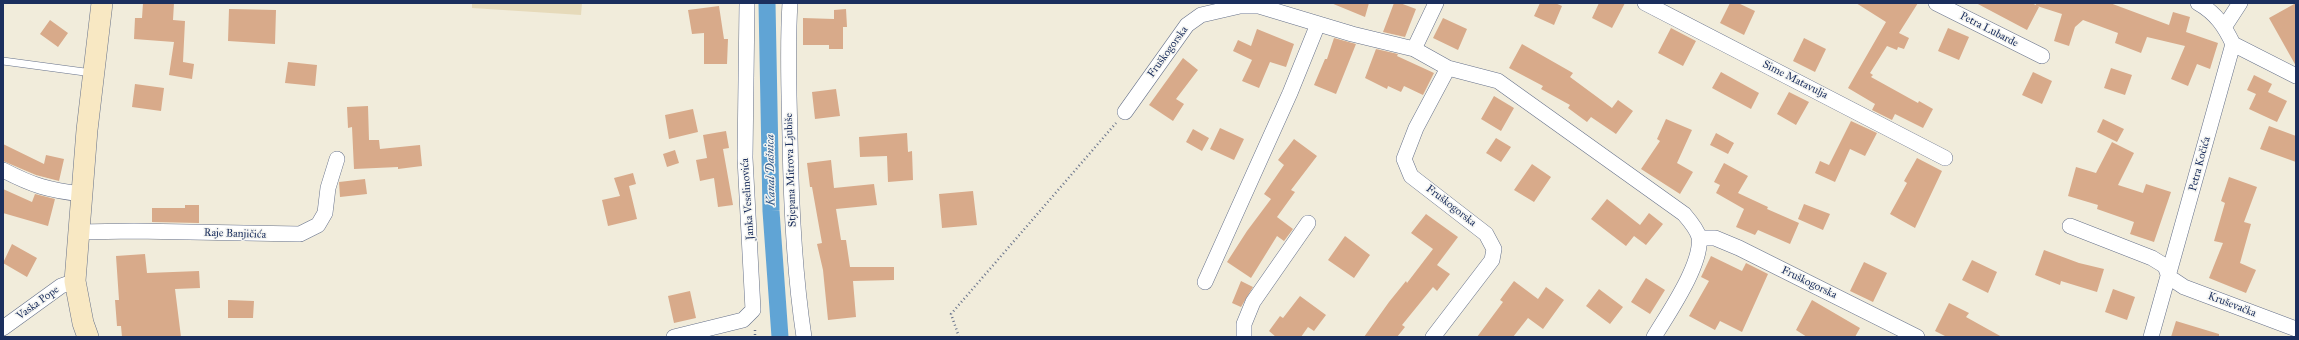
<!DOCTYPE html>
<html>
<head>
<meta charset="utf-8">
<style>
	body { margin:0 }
	#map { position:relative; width:2299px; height:340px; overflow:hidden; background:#f1ecdb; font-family:"IM FELL Great Primer",serif }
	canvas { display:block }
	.frame { position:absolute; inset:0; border:4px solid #1b2f5e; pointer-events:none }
</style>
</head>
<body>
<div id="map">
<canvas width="2299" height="340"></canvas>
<div class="frame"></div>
</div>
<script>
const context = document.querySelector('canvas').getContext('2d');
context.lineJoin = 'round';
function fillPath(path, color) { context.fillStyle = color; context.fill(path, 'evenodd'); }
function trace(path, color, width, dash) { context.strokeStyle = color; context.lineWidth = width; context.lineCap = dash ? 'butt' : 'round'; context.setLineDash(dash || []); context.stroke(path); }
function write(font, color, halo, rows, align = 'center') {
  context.font = font + ' "IM FELL Great Primer",serif'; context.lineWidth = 3; context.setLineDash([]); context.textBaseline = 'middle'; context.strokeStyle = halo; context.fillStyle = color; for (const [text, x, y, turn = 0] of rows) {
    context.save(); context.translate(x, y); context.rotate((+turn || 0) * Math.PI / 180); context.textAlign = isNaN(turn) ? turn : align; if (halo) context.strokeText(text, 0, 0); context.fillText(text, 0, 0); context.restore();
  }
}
const built = new Path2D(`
	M472 3H582L581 15 472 8Z`);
const canal = new Path2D(`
	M767 3 771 211 780 337`);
const building = new Path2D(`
	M143 3H174L173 20 185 21 183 62 194 64 192 79 169 75 174 42 134 39 135 18H142Z
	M1331 3H1369L1365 17Z
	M1394 3H1400L1416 9 1405 37 1383 32Z
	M1540 3H1555L1562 6 1554 25 1534 16Z
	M1599 3H1625L1612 28 1592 18Z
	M1730 3H1738L1755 11 1744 35 1720 23Z
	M1856 3H1918L1899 33 1909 38 1904 49 1898 47 1897 50 1887 46 1870 73 1873 75 1871 77 1918 103 1919 101 1933 109 1923 128 1895 114 1892 120 1872 110 1875 104 1848 88 1886 22Z
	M1976 3H2031L2036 5V3H2110L2169 25 2173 12 2190 17 2186 32 2218 43 2210 69 2197 64 2188 86 2171 79 2185 46 2147 37 2141 53 2115 43 2118 33 2083 20 2075 27 2069 46 2054 41 2062 14 2037 6 2039 7 2027 30Z
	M2296 3V66L2269 18Z
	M719 6 724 39H728L727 64H704V33L692 34 688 10Z
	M229 9 276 10 275 44 228 41Z
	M846 9 847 27H843V49H829V45H803V18L834 19V10Z
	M1443 18 1467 29 1458 50 1433 38Z
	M50 20 68 33 58 47 40 34Z
	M1671 28 1696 41 1683 66 1658 53Z
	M1948 28 1969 37 1959 60 1938 51Z
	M1257 29 1294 44 1286 67 1270 62 1259 88 1242 81 1252 60 1233 51 1238 40 1251 46Z
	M1334 38 1356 44 1336 94 1314 85 1325 59H1327Z
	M1804 38 1826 49 1815 72 1793 61Z
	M1522 44 1573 73 1570 77 1612 108 1618 100 1633 111 1616 134 1591 117 1587 122 1568 108 1570 105 1541 89 1543 86 1509 68Z
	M1376 49 1398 54 1397 56 1434 73 1423 95 1404 86 1401 92 1388 86 1387 89 1365 78Z
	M1183 58 1198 70 1176 99 1184 104 1173 121 1149 105Z
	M288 62 317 65 315 86 285 83Z
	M2111 68 2132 75 2125 95 2104 88Z
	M1721 72 1759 93 1751 109 1712 88Z
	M2033 72 2052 81 2042 104 2022 95Z
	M2254 75 2272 84 2268 92 2287 101 2277 122 2249 109 2256 94 2247 90Z
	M135 84 164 88 161 111 132 107Z
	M836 89 840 116 815 119 812 92Z
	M1789 92 1809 102 1796 125 1777 114Z
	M1494 96 1514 108 1501 131 1481 119Z
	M368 106 369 140H379L380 149 420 145 422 166 398 169V167L354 169 352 127 348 128 347 107Z
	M693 109 698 132 669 139 665 115Z
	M1666 119 1692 130 1677 163 1693 172 1680 194 1641 169 1660 141 1657 139Z
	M2103 119 2124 129 2117 142 2097 132Z
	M1851 121 1877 133 1865 156 1850 149 1835 182 1815 173 1820 161 1829 165Z
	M2269 126 2296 136V162L2260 149Z
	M1220 128 1244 139 1234 160 1210 149Z
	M1193 129 1209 138 1202 151 1186 142Z
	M726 131 729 148 723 149 733 205 718 207 714 178 700 181 696 160 707 158 703 135Z
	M907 133 908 152 912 151 913 180 888 182 887 156 860 157 859 137Z
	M1716 133 1734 143 1728 154 1710 145Z
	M1496 138 1511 147 1501 162 1486 153Z
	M1294 139 1317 156 1291 190 1295 192 1277 217 1293 229 1284 241 1277 236 1251 278 1227 262 1247 231 1271 199 1264 194 1284 165 1278 160Z
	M2112 142 2134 153 2118 185 2143 193 2146 184 2171 192 2154 242 2130 234 2134 222 2097 209 2098 205 2068 196 2076 167 2096 173Z
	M3 144 44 164 46 155 64 159 59 181 36 175 3 161Z
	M675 150 679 163 667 167 663 154Z
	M1917 158 1942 171 1915 228 1890 214 1907 183 1904 181Z
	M831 160 834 188 874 184 877 205 836 209 841 240H846L850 267H894V280L853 281 856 317 828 320 823 270 817 244 822 243 812 187H810L807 163Z
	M1724 163 1748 176 1738 193 1768 207 1767 209 1799 223 1790 244 1758 230 1755 235 1736 227 1744 209 1716 193 1720 185 1714 182Z
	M1532 164 1551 177 1534 202 1514 190Z
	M633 173 636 184 629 186 637 219 608 226 602 200 620 196 614 178Z
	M2229 177 2257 187 2244 222 2251 224 2240 263 2256 270 2246 293 2209 278 2223 243 2214 241 2225 203 2221 201Z
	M365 179 367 194 340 197 339 182Z
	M3 189 32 202 35 194 55 199 48 226 3 213Z
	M973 191 977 225 942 228 939 194Z
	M1607 199 1640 225 1649 213 1663 224 1646 245 1634 236 1626 246 1591 219Z
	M1804 204 1830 214 1823 230 1798 219Z
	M185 205H199V223L152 222V208H185Z
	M1426 214 1458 237 1437 265 1450 274 1437 291 1433 287 1402 325 1405 327 1397 337H1364L1389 302 1406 281 1407 283 1433 249 1411 233Z
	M1345 236 1370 255 1354 278 1328 260Z
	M12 244 37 258 27 277 3 263Z
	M2044 250 2079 263 2104 269 2097 292 2061 281 2060 285 2035 275Z
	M145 254 147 273 199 271 200 288 175 289 181 337H122L121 326H117L115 300H119L116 256Z
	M1711 256 1742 271 1746 263 1768 274 1742 332 1720 321 1715 330 1689 316 1709 281 1701 277Z
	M1972 260 1997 272 1988 293 1962 280Z
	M1864 262 1887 273 1873 302 1850 291Z
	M1646 278 1665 290 1650 314 1631 302Z
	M1241 281 1253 287 1241 307 1232 303Z
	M1514 281 1538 299 1546 287 1564 300 1543 329 1528 318 1513 337H1477L1503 302 1500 300Z
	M1599 289 1623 307 1610 324 1586 306Z
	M2113 289 2135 297 2127 320 2105 312Z
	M690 291 696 318 674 323 668 296Z
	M1300 296 1326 315 1314 331 1308 327 1301 337H1276L1269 331 1280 316 1283 318Z
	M228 300 254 301 253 318H228Z
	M1812 300 1860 328 1855 337H1807L1796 330Z
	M1949 303 1969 313 1966 317 2002 337H1947L1935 331Z
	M2176 321 2219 334V337H2171Z`);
const path = new Path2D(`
	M755 330V337
	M959 337 951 314 1116 123`);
const service = new Path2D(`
	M3 61 92 73`);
const minor = new Path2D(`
	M790 3C787 48 789 92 790 137 791 204 794 271 804 337
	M1645 3 1945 158
	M1936 3 2042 56
	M2225 26 2240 3
	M2233 44 2296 76
	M1414 49 1436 3
	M1125 112 1187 25 1201 15 1240 6H1259L1352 34 1414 49 1448 68 1498 81 1684 214C1690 221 1697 229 1699 237 1703 264 1667 315 1654 337
	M3 170C34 186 48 190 82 194
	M2070 226 2152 258 2165 266 2169 277
	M79 232 134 231 300 234 318 225 325 213 328 188 337 159
	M1699 238H1715L1739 248 1917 337
	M2169 277 2184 287 2296 329
	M1205 282 1290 93 1318 24
	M3 328 61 286 75 281
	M674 337 743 320 753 310 745 158 747 3
	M1244 337V324L1253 302 1308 223
	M1433 337 1492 260 1494 249 1486 234 1411 176 1404 159 1416 128 1448 68
	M2151 337 2233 44C2225 27 2216 13 2198 3`);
const secondary = new Path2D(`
	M88 337 83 323 75 281 87 130 102 3`);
const streetNames = [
	["Petra Lubarde",1989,30,27],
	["Fruškogorska",1168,52,-54],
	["Sime Matavulja",1795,80,27],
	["Petra Kočića",2200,164,-75],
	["Stjepana Mitrova Ljubiše",791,170,-92],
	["Janka Veselinovića",748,199,-94],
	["Fruškogorska",1451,206,38],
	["Raje Banjičića",235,234,2],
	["Fruškogorska",1809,283,26],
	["Vaska Pope",38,303,-36],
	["Kruševačka",2232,305,21]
];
const waterNames = [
	["Kanal Dašnica",771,170,-91]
];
fillPath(built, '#e6daba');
trace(canal, '#60a4d5', 17);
fillPath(building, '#d8aa8a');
trace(service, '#66718a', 8);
trace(minor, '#66718a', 16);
trace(secondary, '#66718a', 22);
trace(path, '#66718a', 2.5, [1, 3]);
trace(service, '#fff', 7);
trace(minor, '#fff', 15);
trace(secondary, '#f8e8c3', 21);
write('11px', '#1b2f5e', '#f6f6f2', streetNames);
write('italic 12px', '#335888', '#f6f6f2', waterNames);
</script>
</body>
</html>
